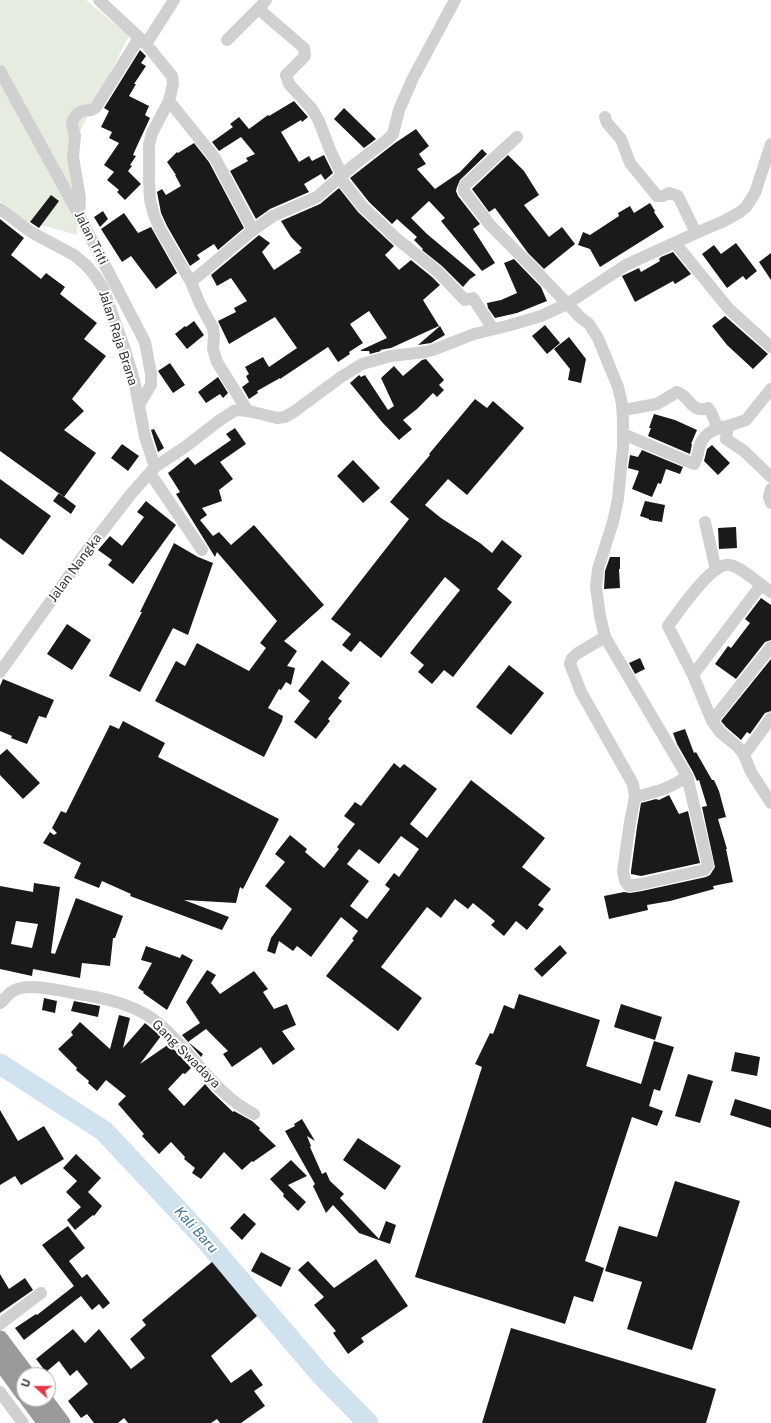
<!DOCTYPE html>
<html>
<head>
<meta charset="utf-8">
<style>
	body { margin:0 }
	#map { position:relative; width:771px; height:1423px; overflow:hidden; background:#fff; font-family:"Public Sans",sans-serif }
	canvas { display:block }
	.north { position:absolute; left:16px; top:1367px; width:40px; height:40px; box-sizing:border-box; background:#fff; border:1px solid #adadad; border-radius:50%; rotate:291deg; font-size:11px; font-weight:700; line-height:16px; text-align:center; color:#333 }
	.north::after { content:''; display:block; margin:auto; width:14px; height:18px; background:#e63946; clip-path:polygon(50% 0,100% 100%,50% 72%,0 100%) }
</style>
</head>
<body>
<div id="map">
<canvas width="771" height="1423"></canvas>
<div class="north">U</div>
</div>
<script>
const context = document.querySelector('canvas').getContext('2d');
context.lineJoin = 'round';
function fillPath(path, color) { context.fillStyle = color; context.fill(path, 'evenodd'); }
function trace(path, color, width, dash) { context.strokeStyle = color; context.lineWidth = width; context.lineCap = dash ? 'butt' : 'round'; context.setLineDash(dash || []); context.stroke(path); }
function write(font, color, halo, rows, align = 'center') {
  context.font = font + ' "Public Sans",sans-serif'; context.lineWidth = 4; context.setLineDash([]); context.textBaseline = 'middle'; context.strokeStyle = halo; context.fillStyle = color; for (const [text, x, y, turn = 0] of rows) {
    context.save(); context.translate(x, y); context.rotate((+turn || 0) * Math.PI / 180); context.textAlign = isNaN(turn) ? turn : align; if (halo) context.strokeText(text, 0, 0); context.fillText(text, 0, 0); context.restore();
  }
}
const green = new Path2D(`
	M0 0H86L129 36 79 133 77 235 23 220 0 201Z`);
const river = new Path2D(`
	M0 1064 104 1131 204 1238 322 1376 368 1423`);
const building = new Path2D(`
	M140 50 146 56 141 63 146 66 134 84H136L129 96 149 106 145 115 150 118 137 146 133 155 136 156 130 165 132 166 128 171 141 184 125 200 117 192 119 190 107 180 114 172 104 165 119 143 109 138 112 132 101 127 109 111 104 108Z
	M294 101 308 117 302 122 301 120 281 132 299 162 309 156 312 161 324 155 333 173 325 180 321 174 304 184 309 192 270 209 256 219 230 171 248 161 246 158 255 154 241 137 219 151 212 142 233 127 230 124 239 117 249 129 268 115 269 116Z
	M344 108 376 139 364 148 334 119Z
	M416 129 429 146 419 154 426 164 417 169 435 189 460 172 482 149 487 154 460 180 457 187 456 191 458 196 480 224 473 229 495 263 482 271 441 221 445 218 429 201 411 218 427 234 476 275 470 279 463 287 442 266 422 250 423 249 414 240 417 237 397 219 392 224 369 202 350 178 395 143Z
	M194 143 209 162 244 228 218 250 214 244 197 255 200 259 190 266 167 226 161 213 157 192 162 189 166 195 181 186 175 175H176L167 162 177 152 178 153Z
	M508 155 524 171 539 195 524 205 549 237 562 227 575 244 544 269 528 253 495 208 489 212 472 189Z
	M339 188 358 212 394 246 385 255 399 270 411 260 432 277 440 285 423 300 439 326 391 348 380 350 381 351 370 354 369 351H361V350L387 338 369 311 350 324 363 343 349 352 350 354 338 362 328 347 280 379V378L257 391 258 393 249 399 242 387 249 382 246 376 249 374 245 367 263 357 269 367 297 348 275 317 229 344 218 321 236 312 234 308 247 301 231 278 217 286 211 275 259 235 270 243 262 252 274 270 301 252 299 251 302 248 291 237 281 221 320 204Z
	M51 195 59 201 39 228 30 222Z
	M650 203 655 211 654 212 664 227 600 267 590 249 578 245 583 232 590 235 619 216 618 213 630 206 634 213Z
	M103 211 108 219 100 227 94 217Z
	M124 213 138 233 151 227 177 273 156 289 131 256 122 262 101 229Z
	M0 219 24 238 11 255 41 279 46 273 65 287 60 294 97 323 84 339 106 356 72 399 84 411 64 430 96 453 64 497 0 451Z
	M736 243 757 271 746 280 743 276 727 288 702 254 714 245 721 254Z
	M673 252 691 274 675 284 673 281 635 302 622 276 639 268 641 272 660 261 659 259 661 257Z
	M771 253V280L759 262Z
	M514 259 541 287 547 301 517 313 495 318 488 308 487 303 501 300 517 293 504 263Z
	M725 316 768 354 753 369 727 345 712 326Z
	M194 321 204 335 187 349 175 334 185 326 186 327Z
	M545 325 560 343 547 354 532 336Z
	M440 326 445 335 431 343 418 345Z
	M569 337 586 359 581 383 568 380 570 369 554 349Z
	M426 359 444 380 439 385 444 390 437 397 433 393 417 409 403 420 412 429 399 440 382 422 350 383 359 375 361 377 365 375 388 410 394 406 381 378 394 366 403 376 422 360Z
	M170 363 185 385 173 393 158 371Z
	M218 377 228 393 223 398 220 394 206 403 198 392Z
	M475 399 487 408 493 401 524 428 467 495 448 479 425 505 441 518 480 543 492 553 502 540 522 556 497 589 512 602 453 677 444 670 432 684 418 672 424 665 410 653 460 590 445 577 381 658 360 641 351 652 342 645 351 634 331 619 409 519 390 502 430 455 429 454Z
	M654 414 675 420 697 430 691 444H692L690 454 648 436 651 428H649Z
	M235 428 246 444 220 462 233 479 219 490 222 501 202 508 207 515 200 520 213 536 219 532 231 545 254 525 324 605 284 641 297 651 287 666 295 668 291 685 286 682 281 690 279 689 268 708 283 716 282 721 264 757 155 701 176 661 185 666 197 643 249 671 266 648 260 643 277 621 217 552 215 557 176 494 180 492 168 473 188 457 195 465 231 440 226 434Z
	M154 429 164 448 158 452 151 430Z
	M122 444 139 456 128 471 111 458Z
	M712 445 730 463 718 475 704 461 707 449Z
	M642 450 683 467 680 474 666 469 661 484 658 483 652 497 632 489 639 471 628 468 630 455 638 457Z
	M353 460 380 488 363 503 337 476Z
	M0 479 51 516 23 555 0 538Z
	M59 493 76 506 71 514 53 501Z
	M146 501 176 525 133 584 108 565 112 560 98 550 110 536 122 546 144 517 137 512Z
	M645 501 665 505 662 522 649 520V519L640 516Z
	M736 527 737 548 719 549 718 528Z
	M174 543 198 557 213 563 188 635 173 628 140 692 109 676 142 612H140Z
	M610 557H620V569H619L620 588 604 589 605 571Z
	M761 598 771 605V640L765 642 736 679 715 664 728 646 731 648 750 623 745 619Z
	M67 624 91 640 72 670 47 654Z
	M640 658 645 669 635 674 629 663Z
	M771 659V711L765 713 750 734 747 732 741 740 726 727 721 721Z
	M322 660 350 683 338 698 342 701 328 719 330 721 316 739 294 722 310 701 298 691Z
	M509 665 544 693 511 735 476 707Z
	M3 679 54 700 46 718 39 716 27 744 11 738 12 736 0 731V686Z
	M123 721 165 743 158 757 279 819 243 889 240 887 236 903 184 900 229 917 222 930 130 896 131 894 102 881 99 888 74 878 81 863 43 843 50 832 54 835 57 833 52 828 61 811 66 813 110 725 119 729Z
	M685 729 694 753 696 752 712 780H714L719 791 726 817 718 819 727 849H726L733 882 713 886 714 889 670 901 647 905 648 910 609 919 604 896 624 892 630 893 642 891 706 877 710 875 715 867 702 807 707 806 699 780 697 781 693 772 677 744 673 733Z
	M7 749 40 783 23 799 0 775V755Z
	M394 763 400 768 404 764 437 789 410 824 427 838 471 780 545 838 522 867 551 889 538 905 544 909 527 930 516 921 504 936 491 925 495 921 473 903 468 909 455 899 441 918 427 907 381 967 422 998 398 1031 326 976 354 940 352 939 358 931 341 917 311 957 297 946 293 951 279 941 275 954 267 951 271 938 292 909 265 886 285 862 275 854 290 835 307 849 305 852 324 868 339 849 337 847 355 824 344 816 355 802 361 806ZM401 836 419 849 399 877 394 873 385 885 390 889 367 919 350 906 369 881 347 864 359 849 379 864Z
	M669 795 679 814 688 811 700 863 641 876 631 874V871L637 827 641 803 656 799 659 800Z
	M34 883 60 887 51 953 55 954 76 898 123 916 115 938H113L110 966 82 963 80 978 33 969 32 976 0 969V886L33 892ZM16 921 38 924 32 948 11 944Z
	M560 945 567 953 542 977 534 969Z
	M146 946 180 958 182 954 193 960 167 1010 143 993 144 992 138 988 152 963 141 960Z
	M207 970 216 975 211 983 220 994 254 971 268 989 263 992 274 1009 287 1004 296 1025 282 1031 295 1049 273 1065 261 1047 232 1067 223 1054 228 1051 206 1029 188 1042 203 1054 201 1057 182 1035 200 1023 186 1002Z
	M519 994 600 1020 586 1066 641 1084 654 1041 674 1047 660 1091 654 1089 649 1106 663 1111 657 1126 632 1117 585 1261 604 1268 593 1302 574 1296 565 1324 415 1277 482 1067 475 1064 490 1033 493 1034 504 1005 514 1009Z
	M44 998 57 1001 55 1013 42 1010Z
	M74 1001 100 1006 98 1017 71 1011Z
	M621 1004 662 1017 655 1040 614 1027Z
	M119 1015 130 1018 123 1048 145 1023 161 1036 140 1064 169 1044 191 1068 185 1074 183 1073 168 1089 184 1106 205 1084 212 1092 233 1112 234 1111 252 1121 260 1128 259 1130 276 1146 253 1162 252 1161 242 1170 224 1152 201 1179 192 1173 195 1168 184 1159 185 1157 171 1142 159 1154 142 1136 144 1134 118 1104 126 1096 106 1080 97 1091 88 1083 89 1081 76 1070 77 1068 58 1049 73 1035 71 1032 80 1022 110 1049Z
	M735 1052 760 1057 757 1076 731 1071Z
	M688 1074 713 1081 700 1123 675 1116Z
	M735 1099 771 1110V1128L730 1115Z
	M0 1110 18 1141 44 1126 64 1159 21 1185 15 1176 0 1185Z
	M302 1119 315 1141 307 1136 311 1146 310 1147 322 1174 326 1172 330 1181 344 1194 340 1198 379 1239 386 1221 396 1225 390 1244 359 1233 333 1205 326 1213 313 1186 315 1184 285 1131 295 1126 294 1124Z
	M358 1138 401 1166 385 1190 343 1160Z
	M76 1154 101 1178 88 1192 102 1206 94 1216 93 1215 75 1230 67 1220 81 1207 66 1192 77 1181 63 1168Z
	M291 1160 307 1176 288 1185 306 1202 298 1211 283 1196 284 1194 270 1179Z
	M675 1181 740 1201 692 1350 627 1329 642 1282 605 1271 619 1226 657 1237Z
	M244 1213 256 1224 242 1240 230 1228Z
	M68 1226 85 1248 69 1261 82 1278 87 1274 110 1303 103 1309 99 1304 92 1310 81 1296 24 1340 15 1328 36 1314 37 1315 74 1286 42 1245Z
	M261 1252 291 1268 281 1287 251 1271Z
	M376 1259 408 1306 361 1338 364 1342 348 1354 333 1333 336 1331 314 1305 324 1297 298 1270 308 1261 334 1288Z
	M212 1262 257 1316 211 1356 231 1383 251 1369 263 1385 254 1391 265 1406 241 1423H220L217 1419 211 1423H128L124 1418 118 1423H94L87 1414 81 1418 68 1401 88 1384 77 1370 70 1376 59 1361 46 1372 36 1359 73 1329 85 1343 99 1329 131 1369 145 1358 130 1339 146 1325 142 1320Z
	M0 1274 9 1289 25 1278 33 1290 0 1313Z
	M511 1328 716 1389 706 1423H482Z`);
const minor = new Path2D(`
	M99 0 146 44 172 76 173 84 169 101 152 133 149 145V180L150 200 154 215 160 229 191 282 200 304 213 328 214 336 213 349 217 362 247 410
	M266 0 261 6 262 12 304 48 305 56 286 75 289 84 312 109 319 121 330 150 342 175
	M227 40 261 6
	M146 44 174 0
	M0 71 72 202 145 342 151 374V385L139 405
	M169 101 215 158 253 230
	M605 117 607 123 621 139 630 163 657 196H663L669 193 678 196 696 233
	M517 137 466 184 464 187V191L490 225 534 269 580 317 589 324 598 338 618 387 622 404 623 422V447L618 499 613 522 598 569 596 587 600 616 605 637 687 776 708 865 704 870 641 884 629 886 625 881 623 871 630 822 635 797 633 784 581 692 570 664 572 658 578 653 605 637
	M340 178 363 207 397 239 437 271 465 300 473 298 493 329
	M0 209 31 232 74 255 86 265 96 277 103 288 125 350 134 380 145 437 155 467
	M79 215 80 198 73 157 75 136 72 125 73 120 77 114 82 111 91 110 96 107 139 38
	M675 243 729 309 771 347
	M191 282 253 230 273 216 317 197 355 164 387 140 393 134 399 110 413 78 455 0
	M623 410 657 404 677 392C690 396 691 414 708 408L711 412 718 429
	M728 426 746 420 771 389
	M623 434 694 464C698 457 698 451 700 445 705 432 716 428 728 426L726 439 744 451 771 477
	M150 473 202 550
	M771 489 769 497 771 503
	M705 522 716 570
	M771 592C761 585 741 567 730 565 712 561 678 613 668 626L693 675 712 721 720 732 738 747 744 755 751 772 771 803
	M0 672 86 552 131 494 155 467 185 447 220 420 234 411 240 410 253 412 277 418 285 417 295 411 341 377 362 364 391 356 425 352 433 350 474 334 507 326 541 316 567 304 626 265 696 233 724 221 740 212 746 207 755 193 771 144
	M693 675 761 585
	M712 721 771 647
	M744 755 771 718
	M635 797C655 792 670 789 687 776
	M0 1003C5 1000 7 994 13 991 28 982 62 991 78 994 104 998 132 1004 153 1019 190 1047 212 1093 254 1114
	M0 1324 41 1293
	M0 1392 23 1423`);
const highway = new Path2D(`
	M0 1339 27 1375
	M0 1361 24 1394
	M28 1399 46 1423
	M44 1399 62 1423`);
const streetNames = [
	["Jalan Triti",91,238,63],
	["Jalan Raja Brana",118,338,72],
	["Jalan Nangka",75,568,-54],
	["Gang Swadaya",186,1054,45]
];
const waterNames = [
	["Kali Baru",196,1230,48]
];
fillPath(green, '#e6ecdf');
trace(river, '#cfe2ee', 21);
fillPath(building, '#1a1a1a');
trace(minor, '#d0d0d0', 12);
trace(highway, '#9a9a9a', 17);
write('13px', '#333', '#fff', streetNames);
write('italic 14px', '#3f7597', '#fff', waterNames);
</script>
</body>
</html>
